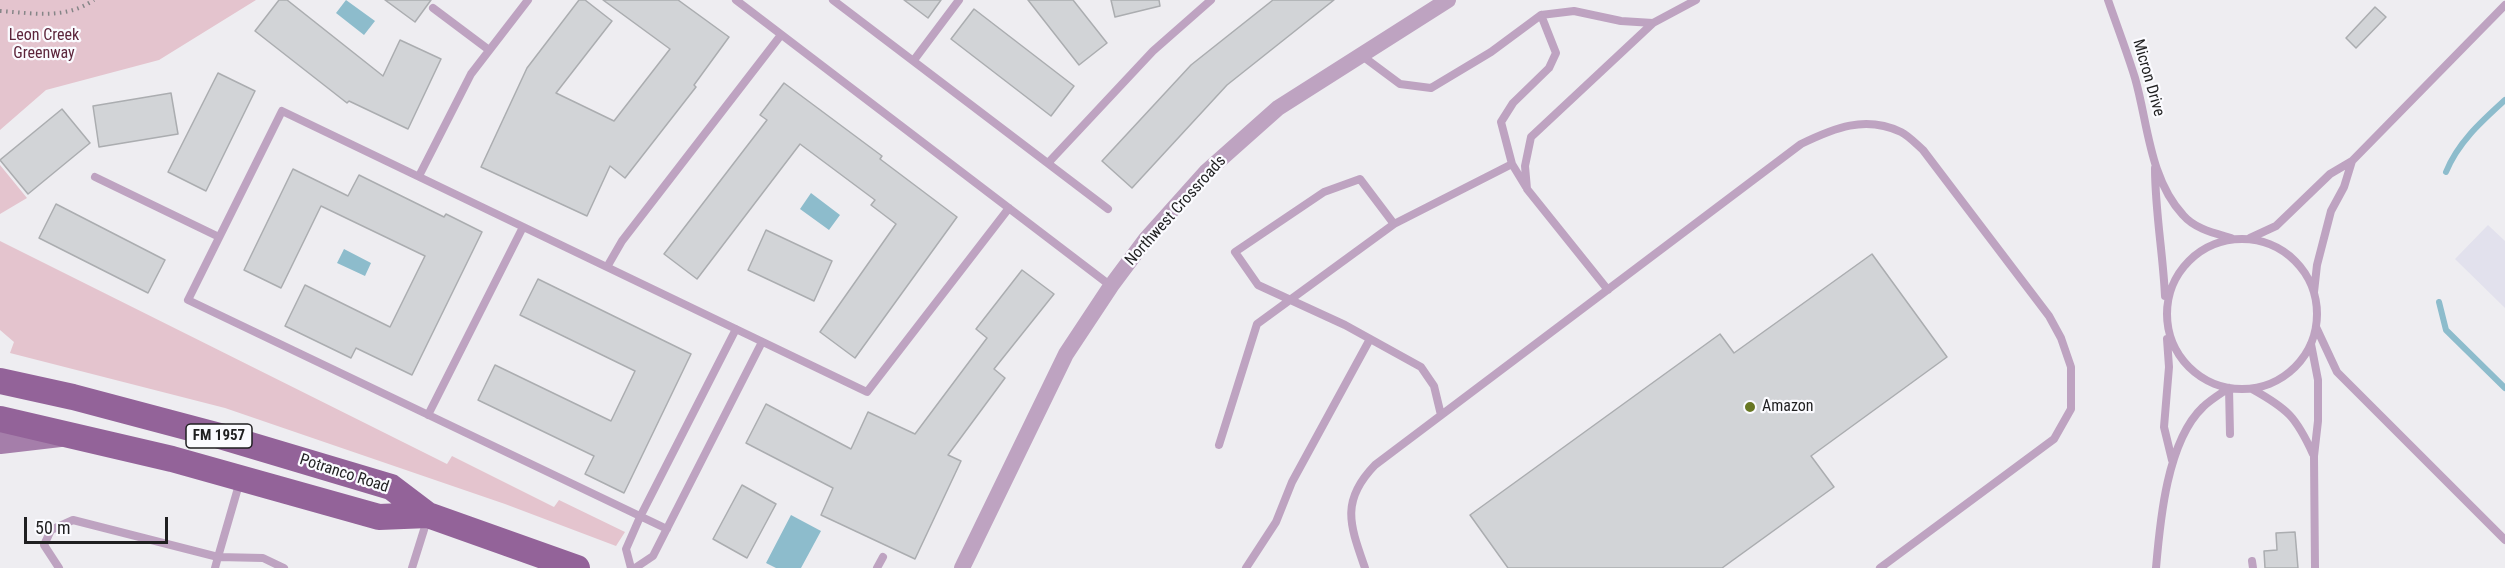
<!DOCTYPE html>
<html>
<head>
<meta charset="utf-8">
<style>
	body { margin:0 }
	#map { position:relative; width:2505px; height:568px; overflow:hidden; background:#eeedf1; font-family:"Roboto Condensed",sans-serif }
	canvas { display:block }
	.scale { position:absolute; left:24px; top:517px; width:144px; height:27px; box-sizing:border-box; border:3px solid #1f1f20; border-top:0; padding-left:8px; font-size:18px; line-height:21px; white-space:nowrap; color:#1f1f20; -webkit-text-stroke:4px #fbfbff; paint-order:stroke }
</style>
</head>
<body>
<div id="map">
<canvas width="2505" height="568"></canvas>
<div class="scale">50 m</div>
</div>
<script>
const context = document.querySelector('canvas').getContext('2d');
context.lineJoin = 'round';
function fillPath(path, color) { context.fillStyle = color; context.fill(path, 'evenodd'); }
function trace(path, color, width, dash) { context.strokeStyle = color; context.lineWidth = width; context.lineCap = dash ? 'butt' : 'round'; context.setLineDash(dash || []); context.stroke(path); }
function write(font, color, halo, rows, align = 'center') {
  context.font = font + ' "Roboto Condensed",sans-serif'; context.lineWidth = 4.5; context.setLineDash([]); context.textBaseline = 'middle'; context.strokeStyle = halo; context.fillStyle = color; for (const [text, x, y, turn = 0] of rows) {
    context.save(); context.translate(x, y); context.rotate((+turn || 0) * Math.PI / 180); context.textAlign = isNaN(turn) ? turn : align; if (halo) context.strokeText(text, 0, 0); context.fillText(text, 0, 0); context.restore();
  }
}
const built = new Path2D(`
	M2488 225 2505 241V308L2455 259Z`);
const green = new Path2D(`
	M0 0H256L159 60 46 90 0 130Z
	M0 165 27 198 0 214Z
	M0 241 447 464 452 456 554 507 559 500 625 532 616 546 505 504 225 408 10 353 14 342 0 330Z`);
const water = new Path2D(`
	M346 0 375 21 364 35 336 13Z
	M811 193 840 215 829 230 800 209Z
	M344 249 371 263 365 276 337 263Z
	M791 515 821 531 801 568H776L766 563Z`);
const stream = new Path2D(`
	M2446 172C2458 142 2482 121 2505 100
	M2439 302 2446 330 2505 388`);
const building = new Path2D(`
	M279 0H287L383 76 400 40 441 59 408 129 349 101 347 103 255 31Z
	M385 0H431L415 22Z
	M579 0H585L612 21 556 93 614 121 670 49 603 0H678L729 37 694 85 696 87 625 178 610 166 587 216 481 167 527 68Z
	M904 0H941L928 18Z
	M1028 0H1073L1107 43 1079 65Z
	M1111 0H1159L1160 6 1115 17Z
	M1273 0H1334L1227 85 1132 188 1102 161 1191 65Z
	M2375 7 2386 17 2356 48 2346 38Z
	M974 9 1074 86 1051 116 951 39Z
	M218 73 255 91 206 191 168 172Z
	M784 83 882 156 880 159 957 217 855 358 820 332 896 224 871 205 875 200 800 144 697 279 664 254 767 120 760 115Z
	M171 93 178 134 99 147 93 106Z
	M62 109 90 143 28 194 0 160Z
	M293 169 348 196 359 175 444 217 446 214 482 232 412 375 356 348 351 358 285 326 305 285 390 327 425 256 321 206 281 288 244 270Z
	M56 204 165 260 148 293 39 238Z
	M766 230 832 261 814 301 748 270Z
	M1872 254 1947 357 1811 456 1834 487 1722 568H1508L1470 515 1720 334 1734 353Z
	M1022 270 1054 294 994 369 1005 378 948 455 961 461 915 559 821 515 833 488 746 443 766 404 851 449 868 412 915 434 987 338 976 329Z
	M538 279 691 354 624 493 585 474 594 456 478 400 495 365 611 421 635 371 520 315Z
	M742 485 776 504 747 558 713 539Z
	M2295 532 2298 568H2265L2264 551 2277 550 2276 533Z`);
const path = new Path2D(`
	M0 11C34 13 64 20 94 0`);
const lane = new Path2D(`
	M736 0 1111 286
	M833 0 1108 209
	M2108 0C2117 26 2127 52 2135 78 2148 123 2149 178 2183 215 2195 229 2214 233 2231 238
	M433 8 489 50
	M1361 55 1400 84 1431 88 1491 52 1541 15 1574 11 1621 21 1653 23 1696 0
	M914 60 959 0
	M1049 162 1153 51 1211 0
	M2155 168C2155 211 2163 253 2165 296
	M419 176 471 74 528 0
	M95 177 219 237
	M1526 187 1512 164 1501 122 1513 103 1549 68 1556 53 1541 15
	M1394 224 1360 179 1324 192 1235 252 1258 285 1345 325 1421 367 1434 386 1441 415
	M2250 238 2276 226 2330 174 2352 161 2505 5
	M2167 314a75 75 0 1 1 150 0a75 75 0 1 1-150 0Z
	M607 267 622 241 781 35
	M1608 290 1527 189 1525 166 1531 137 1653 23
	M2314 292 2317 265 2331 211 2344 187 2352 161
	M2316 327 2337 372 2505 540
	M2167 339 2169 367 2164 427 2172 460
	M2311 344 2318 380V421L2314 456 2315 568
	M2229 388 2230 434
	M2252 389C2288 409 2296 417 2313 454
	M428 415 523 227
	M1219 445 1257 324 1394 224 1512 164
	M667 529 188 300 282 111 867 392 1009 208
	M2252 561 2253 568
	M59 568 44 545 51 530 73 520 218 557 240 481
	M215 568 218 557 263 558 284 568
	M412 568 428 517
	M631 568 626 549 640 517 736 329
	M635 568 653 556 762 342
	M877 568 883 557
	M1246 568 1276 522 1292 482 1370 339
	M1365 568C1350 525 1340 501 1375 465L1801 144C1834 128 1865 115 1901 132 1909 136 1916 144 1923 150L2049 316 2061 338 2071 367V409L2054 439 1880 568
	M2156 568C2160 521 2167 441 2203 407 2210 400 2220 394 2229 388`);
const street = new Path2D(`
	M962 568 1066 354 1111 286 1146 239 1206 172 1278 108 1448 0`);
const secondary = new Path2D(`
	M0 442 60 435`);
const primary = new Path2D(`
	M0 381 73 397 220 436 391 487 428 515 577 568
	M0 419 172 459 379 517 428 515`);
const markers = [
	[1750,407,6,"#687723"]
];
const shields = [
	[219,436,66]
];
const shieldNames = [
	["FM 1957",219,436]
];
const parkNames = [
	["Leon Creek",44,36],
	["Greenway",44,54]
];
const streetNames = [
	["Micron Drive",2148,78,74],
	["Northwest Crossroads",1176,211,-48],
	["Potranco Road",344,474,18]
];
const poiNames = [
	["Amazon",1762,407]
];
fillPath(built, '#e2e1ed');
fillPath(green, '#e4c4ce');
fillPath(water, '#8dbccc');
trace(stream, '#8dbccc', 6);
fillPath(building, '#d2d4d7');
trace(building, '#abadb0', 1.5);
trace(path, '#858587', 4, [1.5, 4.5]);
trace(lane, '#bea3c1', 8);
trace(street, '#bea3c1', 16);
trace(secondary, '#a57eaa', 24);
trace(primary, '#936399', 26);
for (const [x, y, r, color] of markers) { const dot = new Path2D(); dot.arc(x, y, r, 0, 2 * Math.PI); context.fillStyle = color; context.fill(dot); trace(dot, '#fbfbff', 2); }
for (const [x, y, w] of shields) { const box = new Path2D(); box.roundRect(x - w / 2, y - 12, w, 24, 4.5); context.fillStyle = '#fbfbff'; context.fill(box); trace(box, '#1f1f20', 1.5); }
write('bold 15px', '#1f1f20', null, shieldNames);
write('16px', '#5c253b', '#fbfbff', parkNames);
write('16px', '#1f1f20', '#fbfbff', streetNames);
write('16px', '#1f1f20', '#fbfbff', poiNames, 'left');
</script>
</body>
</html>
